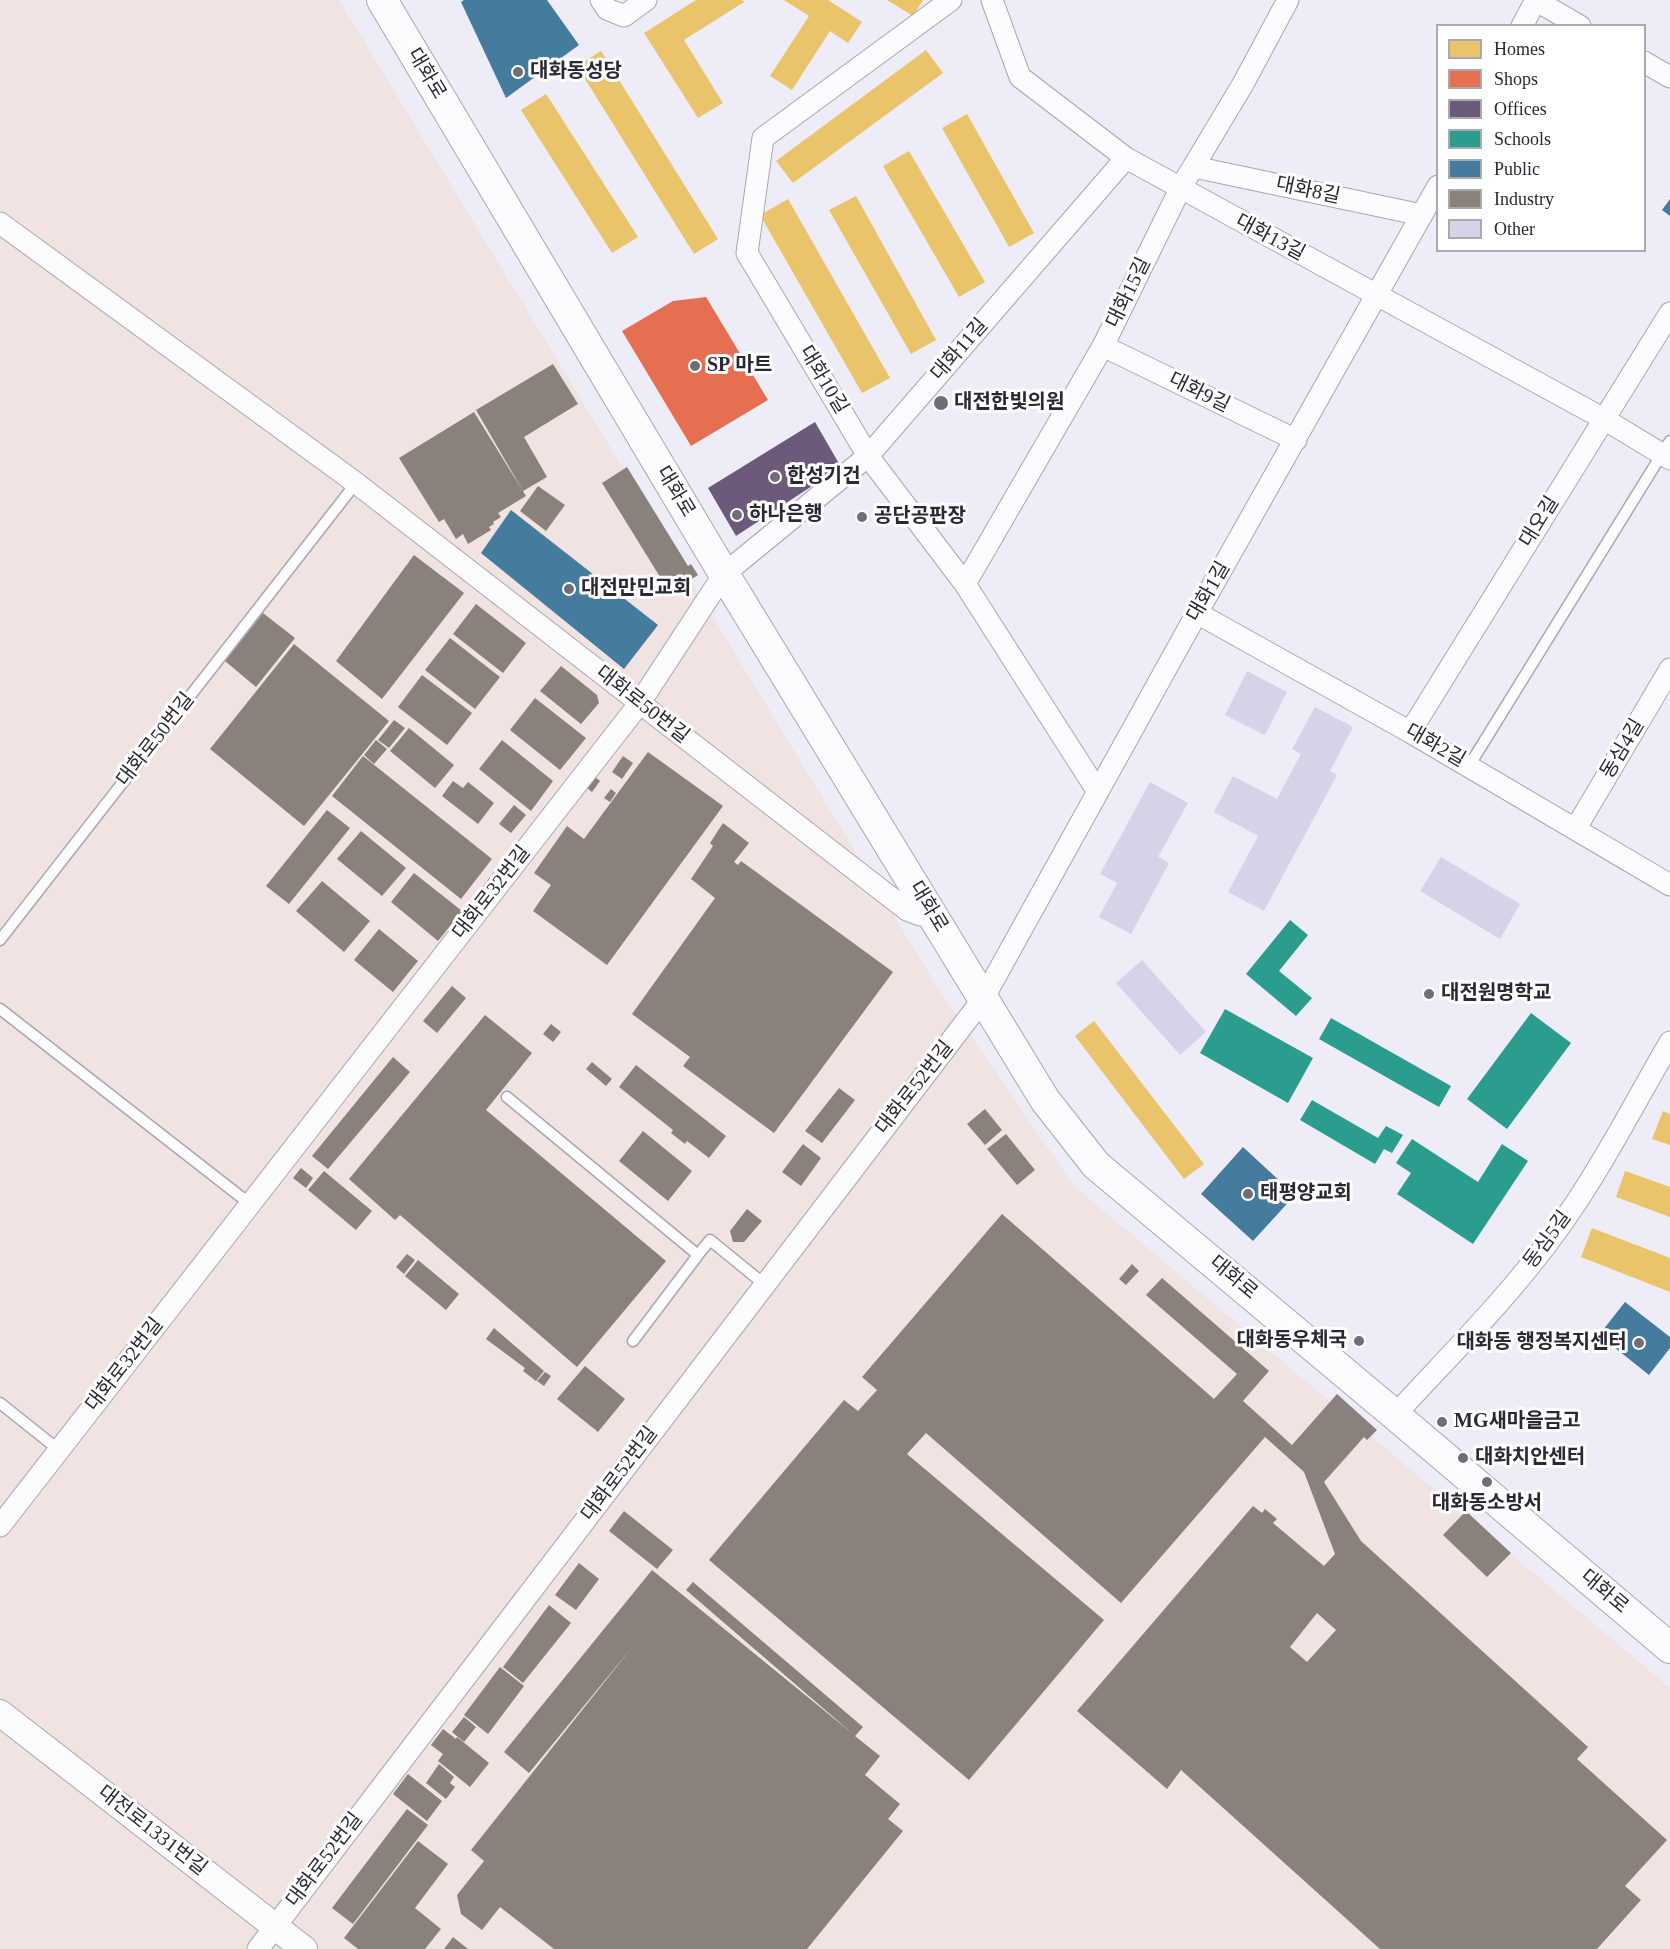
<!DOCTYPE html>
<html>
<head>
<meta charset="utf-8">
<style>
	body { margin:0 }
	#map { position:relative; width:1670px; height:1949px; overflow:hidden; background:#eeecf7; font-family:"Times New Roman",serif }
	canvas { display:block }
	.legend { position:absolute; left:1436px; top:24px; width:210px; height:228px; box-sizing:border-box; background:#fff; border:2px solid #a9a9ae; margin:0; padding:8px 10px; list-style:none; font-size:18px; color:#292834 }
	.legend li { display:flex; align-items:center; gap:12px; height:30px }
	.legend b { width:30px; border:2px solid #a9a9ae }
</style>
</head>
<body>
<div id="map">
<canvas width="1670" height="1949"></canvas>
<ul class="legend">
<li><b style="height:16px;background:#e9c46a"></b>Homes</li>
<li><b style="height:16px;background:#e76f51"></b>Shops</li>
<li><b style="height:16px;background:#6d597a"></b>Offices</li>
<li><b style="height:16px;background:#2a9d8f"></b>Schools</li>
<li><b style="height:16px;background:#457b9d"></b>Public</li>
<li><b style="height:16px;background:#8a817c"></b>Industry</li>
<li><b style="height:16px;background:#d4d3e8"></b>Other</li>
</ul>
</div>
<script>
const context = document.querySelector('canvas').getContext('2d');
context.lineJoin = 'round';
function fillPath(path, color) { context.fillStyle = color; context.fill(path, 'evenodd'); }
function trace(path, color, width, dash) { context.strokeStyle = color; context.lineWidth = width; context.lineCap = dash ? 'butt' : 'round'; context.setLineDash(dash || []); context.stroke(path); }
function write(font, color, halo, rows, align = 'center') {
  context.font = font + ' "Times New Roman","Noto Sans KR",serif'; context.lineWidth = 6; context.setLineDash([]); context.textBaseline = 'middle'; context.strokeStyle = halo; context.fillStyle = color; for (const [text, x, y, turn = 0] of rows) {
    context.save(); context.translate(x, y); context.rotate((+turn || 0) * Math.PI / 180); context.textAlign = isNaN(turn) ? turn : align; if (halo) context.strokeText(text, 0, 0); context.fillText(text, 0, 0); context.restore();
  }
}
const industrial = new Path2D(`
	M0 0H339L936 985 1074 1186 1670 1688V1949H0Z`);
const homes = new Path2D(`
	M696 0H742L744 2 684 40 723 103 698 118 644 33Z
	M784 0H828L862 22 848 43 830 31 792 90 770 76 809 16Z
	M887 0H923L913 16Z
	M926 50 943 73 793 183 776 161Z
	M601 51 718 239 694 254 577 66Z
	M546 94 638 237 612 253 521 110Z
	M967 114 1034 233 1009 247 942 128Z
	M909 151 985 282 959 297 883 166Z
	M856 196 936 340 911 354 829 210Z
	M788 199 890 378 862 393 760 215Z
	M1094 1021 1204 1164 1184 1179 1075 1036Z
	M1663 1111 1670 1114V1145L1652 1139Z
	M1625 1171 1670 1187V1217L1616 1197Z
	M1592 1228 1670 1258V1292L1581 1257Z`);
const shops = new Path2D(`
	M706 297 768 400 691 446 622 331 673 301Z`);
const offices = new Path2D(`
	M815 422 841 467 736 536 708 488Z`);
const schools = new Path2D(`
	M1290 920 1308 935 1279 971 1312 998 1296 1016 1246 974Z
	M1225 1009 1313 1058 1288 1103 1200 1053Z
	M1531 1013 1571 1043 1507 1129 1467 1099Z
	M1331 1018 1451 1086 1439 1107 1319 1039Z
	M1312 1100 1378 1138 1386 1126 1403 1135 1392 1153 1384 1149 1375 1164 1300 1120Z
	M1412 1139 1478 1182 1502 1144 1528 1161 1473 1244 1397 1194 1411 1173 1396 1163Z`);
const public = new Path2D(`
	M464 0H547L579 45 506 98 461 2Z
	M1670 199V216L1662 210Z
	M511 510 658 625 624 669 481 553Z
	M1243 1147 1295 1195 1253 1241 1201 1194Z
	M1625 1302 1670 1337V1348L1649 1375 1599 1335Z`);
const industry = new Path2D(`
	M553 364 578 404 524 437 547 477 523 491 476 410Z
	M474 412 526 496 498 513 501 517 493 522 494 524 489 527 491 530 468 544 463 534 456 539 444 519 439 522 399 458Z
	M627 467 688 566 691 564 698 575 663 597 658 589 665 585 602 483Z
	M538 486 565 505 546 531 520 511Z
	M414 555 464 593 382 699 336 661Z
	M476 604 526 643 503 673 453 634Z
	M263 613 295 638 256 687 225 661Z
	M450 638 500 677 475 709 425 670Z
	M294 644 389 721 304 826 210 749Z
	M561 666 597 695 599 703 581 724 540 691Z
	M422 675 472 713 447 745 398 707Z
	M535 698 586 738 560 770 510 730Z
	M394 720 405 728 389 748 378 740Z
	M409 728 454 765 435 788 390 751Z
	M376 740 387 749 374 764 364 755Z
	M502 740 553 781 531 811 479 769Z
	M648 752 723 806 607 965 533 911 551 885 534 873 567 826 584 839Z
	M363 756 492 859 461 899 332 796Z
	M623 756 633 763 622 779 612 772Z
	M595 777 600 781 592 792 587 788Z
	M453 781 463 788 468 782 494 803 478 824 442 796Z
	M611 789 616 793 610 802 604 798Z
	M514 805 526 815 511 833 499 824Z
	M327 810 350 828 289 904 266 886Z
	M723 823 749 843 734 862 738 865 741 861 893 972 774 1133 683 1066 690 1057 632 1014 715 898 691 879 713 846 710 843Z
	M361 831 406 868 382 896 337 859Z
	M414 873 462 911 438 941 391 902Z
	M322 881 370 921 344 952 296 911Z
	M379 929 418 961 393 992 354 960Z
	M452 986 466 998 437 1033 423 1021Z
	M485 1015 532 1053 486 1110 666 1261 577 1367 400 1215 395 1220 349 1179Z
	M551 1024 561 1032 553 1042 543 1034Z
	M393 1057 410 1072 328 1169 312 1156Z
	M592 1062 612 1079 606 1086 586 1069Z
	M636 1065 726 1136 709 1158 687 1141 685 1144 671 1133 673 1130 619 1087Z
	M839 1088 855 1100 822 1143 805 1131Z
	M985 1109 1002 1130 985 1145 967 1124Z
	M643 1131 692 1171 668 1201 619 1161Z
	M1006 1134 1035 1170 1017 1185 987 1149Z
	M803 1144 821 1158 801 1186 782 1172Z
	M301 1168 313 1178 306 1188 293 1178Z
	M324 1171 372 1211 356 1230 308 1190Z
	M747 1209 762 1221 744 1242H733L730 1231Z
	M1002 1214 1214 1399 1237 1374 1146 1295 1162 1278 1269 1371 1243 1401 1292 1445 1337 1394 1377 1430 1367 1440 1364 1437 1324 1482 1361 1541 1588 1747 1577 1759 1667 1840 1625 1886 1641 1900 1597 1949H1380L1181 1770 1167 1789 1077 1711 1253 1506 1262 1513 1265 1509 1277 1519 1273 1523 1324 1566 1335 1554 1304 1472 1265 1437 1121 1603 926 1433 907 1454 1104 1620 969 1780 709 1560 844 1400 858 1411 877 1390 862 1377ZM1317 1613 1336 1630 1307 1662 1290 1647Z
	M407 1254 415 1260 404 1274 396 1267Z
	M418 1260 459 1294 446 1310 405 1276Z
	M1132 1264 1139 1271 1126 1285 1119 1279Z
	M494 1328 544 1371 536 1381 523 1371 525 1368 486 1339Z
	M585 1366 625 1399 598 1432 557 1399Z
	M545 1372 551 1376 544 1386 537 1381Z
	M624 1511 673 1550 657 1569 609 1531Z
	M1466 1511 1511 1553 1487 1577 1443 1535Z
	M579 1563 599 1579 576 1610 555 1595Z
	M652 1570 853 1734 686 1590 693 1582 863 1727 855 1736 880 1756 865 1775 900 1804 888 1819 903 1831 807 1949H554L500 1907 482 1930 461 1914 457 1895 484 1861 471 1850 633 1646 529 1773 504 1752Z
	M549 1605 571 1623 523 1683 503 1667Z
	M500 1667 524 1686 488 1734 464 1715Z
	M464 1717 476 1727 464 1742 452 1732Z
	M443 1729 456 1739 457 1737 489 1763 470 1787 438 1761 443 1754 431 1745Z
	M439 1764 454 1777 450 1783 455 1787 446 1799 426 1783Z
	M408 1774 442 1801 427 1821 393 1794Z
	M407 1809 428 1825 353 1924 332 1908Z
	M418 1841 448 1864 415 1908 441 1929 425 1949H358L344 1938Z
	M453 1937 468 1949H444Z`);
const building = new Path2D(`
	M1247 671 1287 692 1265 735 1225 715Z
	M1315 707 1353 727 1330 771 1337 775 1264 911 1228 892 1258 836 1214 812 1233 776 1277 799 1301 754 1292 749Z
	M1150 782 1188 803 1158 857 1169 863 1131 934 1099 917 1117 883 1100 874Z
	M1441 857 1520 904 1500 939 1420 891Z
	M1142 960 1206 1032 1180 1055 1116 983Z`);
const service = new Path2D(`
	M1469 766 1670 441
	M0 940 356 483
	M0 1009 250 1204
	M507 1097 698 1255 710 1240 764 1284
	M633 1341 698 1255
	M0 1403 59 1450`);
const minor = new Path2D(`
	M601 0 607 9 624 16 646 0
	M951 0 763 138 747 253 868 456 965 584 1098 792
	M992 0 1020 77 1126 158 1604 419 1670 459
	M1535 0 1580 26
	M1522 26 1536 0
	M1644 62 1670 77
	M1194 167 1422 215
	M0 223 356 483 907 910 920 915H932
	M1103 346 1296 440
	M965 584 1103 346 1180 189 1243 84 1288 0
	M1197 613 1410 732 1670 885
	M1410 732 1670 313
	M1576 828 1670 669
	M1395 1415C1449 1356 1508 1298 1555 1233 1599 1173 1633 1106 1670 1042
	M0 1526 639 704 724 574 868 456 1126 158
	M258 1949 983 999 1197 613 1438 186`);
const tertiary = new Path2D(`
	M0 1713 304 1949`);
const secondary = new Path2D(`
	M382 0 724 574 1045 1100 1096 1165 1395 1415 1670 1648`);
const markers = [
	[518,72,6,"#6e6d78"],
	[695,366,6,"#6e6d78"],
	[941,403,8,"#6e6d78"],
	[775,477,6,"#6e6d78"],
	[737,515,6,"#6e6d78"],
	[862,517,6,"#6e6d78"],
	[569,589,6,"#6e6d78"],
	[1429,994,6,"#6e6d78"],
	[1248,1194,6,"#6e6d78"],
	[1359,1341,6,"#6e6d78"],
	[1639,1343,6,"#6e6d78"],
	[1442,1422,6,"#6e6d78"],
	[1463,1458,6,"#6e6d78"],
	[1487,1482,6,"#6e6d78"]
];
const poiNames = [
	["대화동성당",530,72],
	["SP 마트",707,366],
	["대전한빛의원",954,403],
	["한성기건",787,477],
	["하나은행",749,515],
	["공단공판장",874,517],
	["대전만민교회",581,589],
	["대전원명학교",1441,994],
	["태평양교회",1260,1194],
	["대화동우체국",1347,1341,"right"],
	["대화동 행정복지센터",1627,1343,"right"],
	["MG새마을금고",1454,1422],
	["대화치안센터",1475,1458],
	["대화동소방서",1487,1504,"center"]
];
const streetNames = [
	["대화로",426,74,59],
	["대화8길",1308,191,12],
	["대화13길",1270,238,28],
	["대화15길",1129,293,-64],
	["대화11길",960,350,-49],
	["대화10길",823,380,59],
	["대화9길",1199,393,26],
	["대화로",675,492,59],
	["대오길",1540,522,-58],
	["대화1길",1209,592,-60],
	["대화로50번길",642,705,38],
	["대화로50번길",156,740,-52],
	["대화2길",1435,746,30],
	["동심4길",1623,749,-59],
	["대화로32번길",492,893,-52],
	["대화로",928,907,59],
	["대화로52번길",915,1088,-52],
	["동심5길",1548,1240,-54],
	["대화로",1233,1278,40],
	["대화로32번길",125,1365,-52],
	["대화로52번길",620,1474,-53],
	["대화로",1604,1592,40],
	["대전로1331번길",152,1831,38],
	["대화로52번길",325,1860,-53]
];
fillPath(industrial, '#f0e3e2');
fillPath(homes, '#e9c46a');
fillPath(shops, '#e76f51');
fillPath(offices, '#6d597a');
fillPath(schools, '#2a9d8f');
fillPath(public, '#457b9d');
fillPath(industry, '#8a817c');
fillPath(building, '#d4d3e8');
trace(service, '#a8a6b0', 13);
trace(minor, '#a8a6b0', 23);
trace(tertiary, '#a8a6b0', 28);
trace(secondary, '#a8a6b0', 32);
trace(service, '#fcfcfe', 10);
trace(minor, '#fcfcfe', 21);
trace(tertiary, '#fcfcfe', 26);
trace(secondary, '#fcfcfe', 30);
for (const [x, y, r, color] of markers) { const dot = new Path2D(); dot.arc(x, y, r, 0, 2 * Math.PI); context.fillStyle = color; context.fill(dot); trace(dot, '#fff', 2); }
write('bold 20px', '#292834', '#fff', poiNames, 'left');
write('20px', '#292834', '#fff', streetNames);
</script>
</body>
</html>
